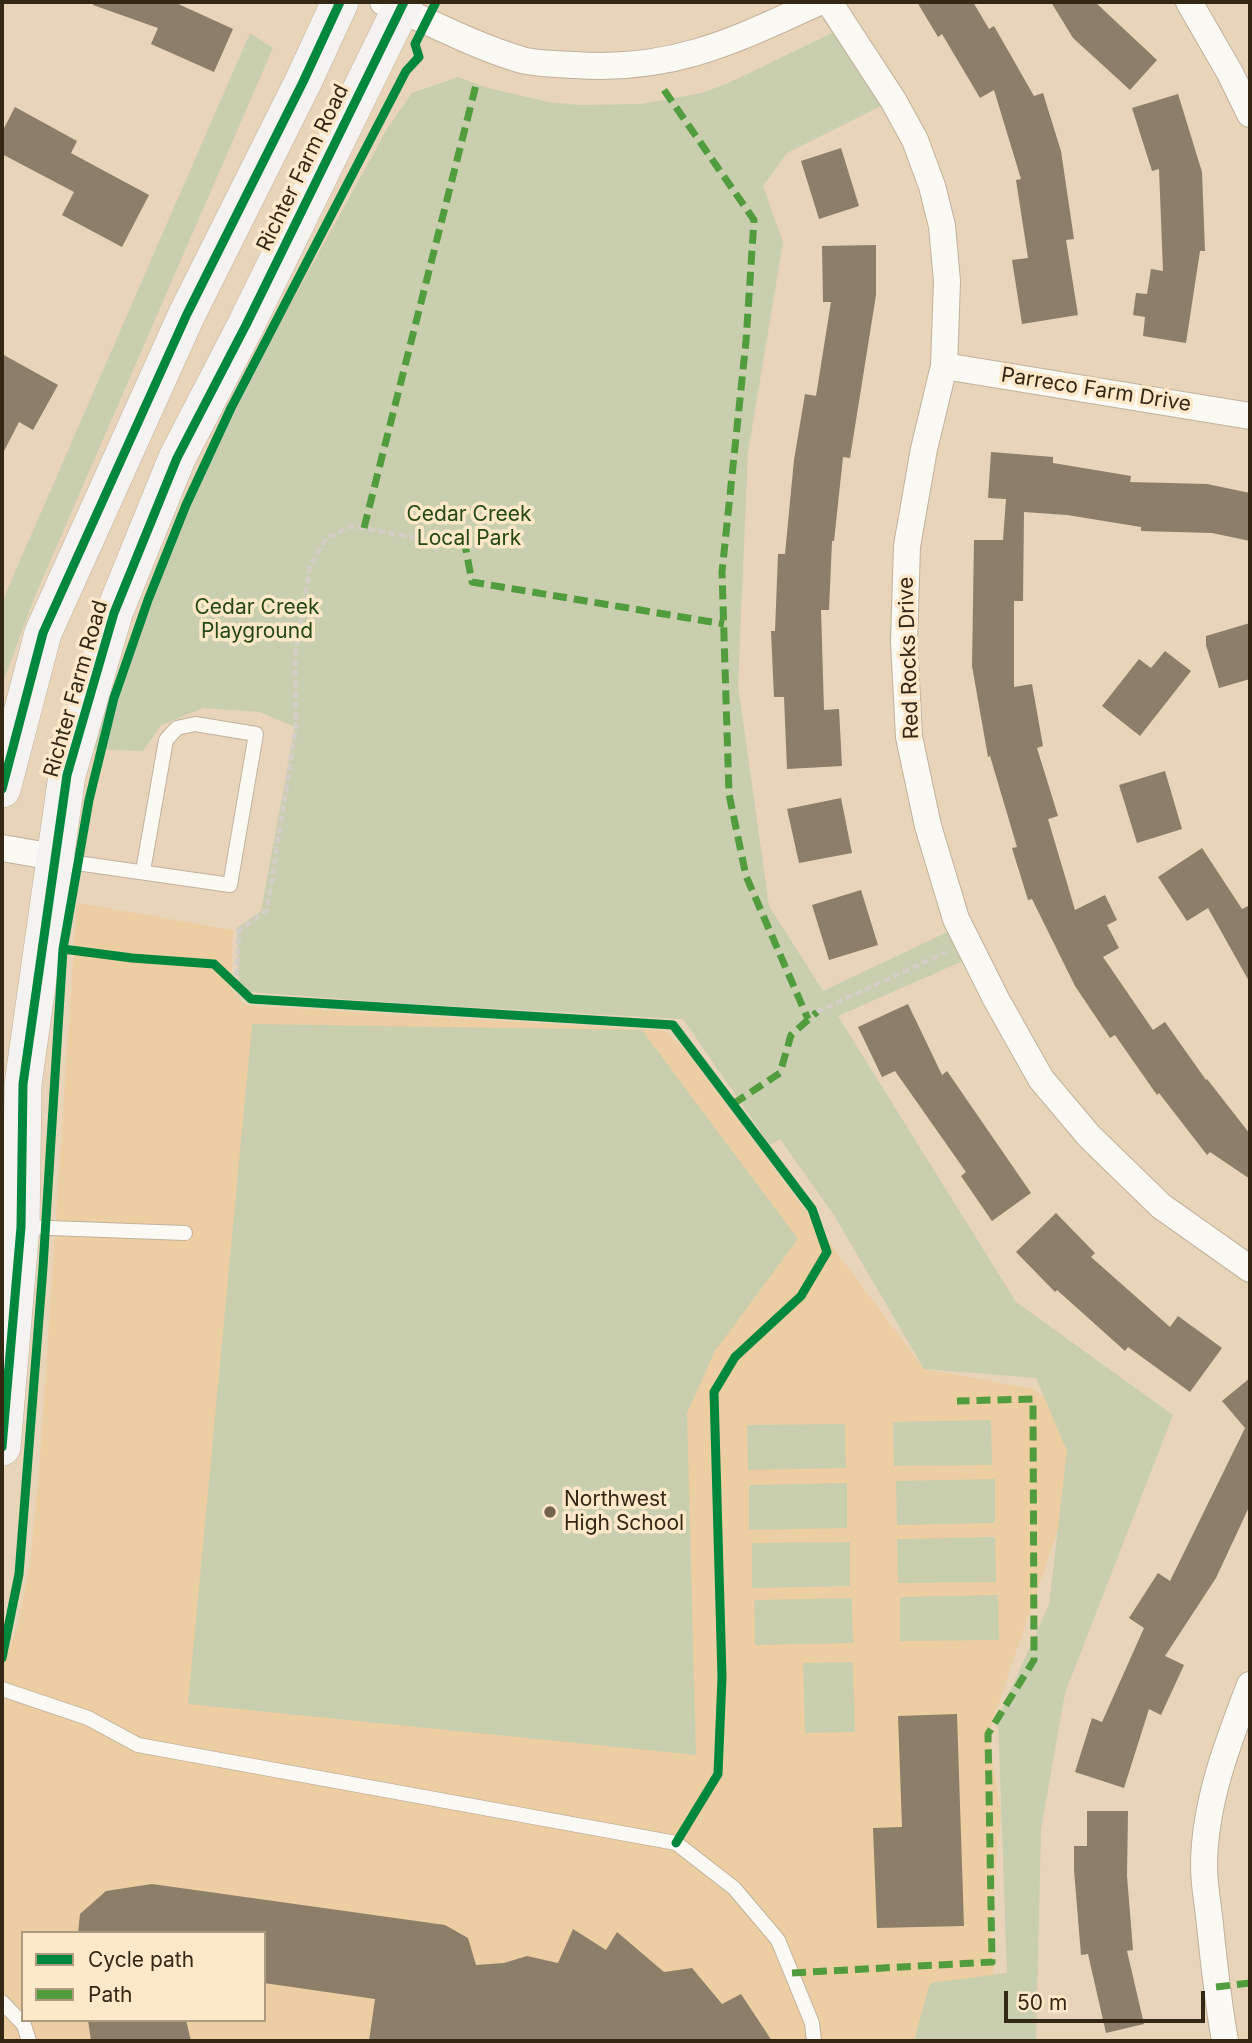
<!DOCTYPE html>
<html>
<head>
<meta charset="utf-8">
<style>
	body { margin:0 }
	#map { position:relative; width:1252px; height:2043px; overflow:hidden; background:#e7d4b9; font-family:Inter,sans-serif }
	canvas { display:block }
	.frame { position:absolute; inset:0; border:4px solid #342713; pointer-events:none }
	.legend { position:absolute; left:21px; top:1931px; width:245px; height:91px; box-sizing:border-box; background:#fde8c9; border:2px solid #ad9b80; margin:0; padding:9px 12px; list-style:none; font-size:21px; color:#342713 }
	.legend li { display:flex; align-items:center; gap:14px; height:35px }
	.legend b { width:35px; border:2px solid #ad9b80 }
	.scale { position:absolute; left:1004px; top:1991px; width:201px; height:32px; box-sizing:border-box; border:4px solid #342713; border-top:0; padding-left:9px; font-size:21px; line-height:24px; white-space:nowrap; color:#342713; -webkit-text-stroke:5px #fde8c9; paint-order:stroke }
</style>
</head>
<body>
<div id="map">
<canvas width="1252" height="2043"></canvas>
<div class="frame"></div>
<ul class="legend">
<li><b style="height:9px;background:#00873e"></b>Cycle path</li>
<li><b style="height:9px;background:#519c3d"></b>Path</li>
</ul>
<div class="scale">50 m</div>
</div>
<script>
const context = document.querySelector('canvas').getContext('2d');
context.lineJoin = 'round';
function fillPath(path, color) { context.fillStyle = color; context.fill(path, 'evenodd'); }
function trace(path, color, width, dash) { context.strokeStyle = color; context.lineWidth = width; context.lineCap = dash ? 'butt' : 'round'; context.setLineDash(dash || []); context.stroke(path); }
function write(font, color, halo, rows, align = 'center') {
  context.font = font + ' Inter,sans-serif'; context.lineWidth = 7; context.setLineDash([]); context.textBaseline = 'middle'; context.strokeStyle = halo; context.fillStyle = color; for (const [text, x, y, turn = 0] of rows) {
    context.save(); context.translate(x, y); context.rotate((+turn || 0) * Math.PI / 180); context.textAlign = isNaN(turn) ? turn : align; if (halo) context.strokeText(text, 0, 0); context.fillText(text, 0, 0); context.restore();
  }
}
const built = new Path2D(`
	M77 903 233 930 231 989 245 1005 664 1031 683 1047 924 1369 1033 1389 1091 1433 988 1734 1001 1812 991 1922 996 2041H2V1668L17 1628 30 1564 40 1460ZM23 1933H264V2020H23Z`);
const green = new Path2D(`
	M846 26 893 100 787 153 763 186 783 242 748 452 738 685 769 906 823 991 960 926 974 956 838 1016 1016 1302 1173 1415 1065 1693 1041 1829 1036 2041H914L930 1983 1007 1973 998 1718 1049 1604 1067 1451 1036 1378 924 1369 834 1215 780 1139 770 1145 683 1019 397 1003 250 992 239 984 237 928 261 911 295 727 260 712 203 708 161 725 143 751 91 749 156 566 187 492 387 129 412 93 458 77 488 88 548 102 579 105 641 104 702 93 731 82Z
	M250 33 273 48 35 596 2 685V602Z
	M252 1024 642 1030 798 1239 715 1351 687 1413 696 1755 188 1704Z
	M991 1420 992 1465 894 1466 893 1422Z
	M845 1424 846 1468 748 1470 747 1425Z
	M995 1479V1523L897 1525 896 1481Z
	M847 1483V1528L749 1530V1485Z
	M995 1537 996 1582 898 1583 897 1539Z
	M850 1542V1586L752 1588V1543Z
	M998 1595 999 1640 900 1641V1597Z
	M852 1598 853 1643 755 1645 754 1600Z
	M853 1662 855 1732 805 1733 803 1663Z`);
const building = new Path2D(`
	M94 2H174L233 29 214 72 151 44 158 28 93 5Z
	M917 2H973L989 29 994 26 1034 96 1043 93 1061 151 1074 239 1066 240 1078 315 1022 324 1012 260 1028 258 1016 180 1021 179 994 90 980 98 942 34 938 37Z
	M1051 2H1095L1157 60 1130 90 1073 38Z
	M1178 94 1202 172 1205 251H1200L1186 343 1143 336 1145 317 1133 315 1136 293 1147 294 1151 269 1163 271 1159 169 1152 171 1132 108Z
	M15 107 77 141 71 153 149 195 122 247 62 215 74 192 2 154V132Z
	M841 148 859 206 819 219 801 161Z
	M876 245V295L850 458 843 457 834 541H832L829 610H821L824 710 839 709 842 766 787 769 784 697H774L771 631H775L778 554H785L794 460 805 394 816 396 831 302H823L822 246Z
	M2 354 58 385 33 430 19 422 2 455Z
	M991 452 1053 457V463L1131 476 1130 482 1207 484 1250 493V541L1212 533 1141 531V527L1067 515 1024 512 1023 601H1014V687L1032 684 1043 746 1037 748 1058 816 1048 819 1075 910 1105 895 1117 920 1107 925 1119 948 1103 957 1153 1030 1165 1022 1206 1080 1207 1079 1250 1134V1179L1210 1152 1207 1155 1159 1093 1157 1095 1115 1035 1110 1038 1075 986 1032 899 1028 900 1012 848 1017 847 990 756 988 757 972 666 974 540H1003L1006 499 988 498Z
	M1250 623V679L1219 688 1206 645V636Z
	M1165 651 1191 671 1140 736 1102 706 1139 659 1151 668Z
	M1165 771 1182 829 1137 843 1119 785Z
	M841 798 852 853 799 863 787 809Z
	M1202 848 1242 909 1250 905V983L1208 908 1187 921 1158 877Z
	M861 890 878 945 829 960 812 905Z
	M908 1004 942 1075 947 1071 1031 1193 992 1221 961 1176 966 1172 895 1071 882 1077 858 1027Z
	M1056 1213 1095 1253 1091 1257 1170 1327 1178 1316 1222 1348 1190 1392 1128 1347 1125 1351 1057 1290 1055 1292 1016 1252Z
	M1250 1378V1505L1216 1578 1165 1656 1184 1665 1161 1715 1149 1709 1124 1788 1075 1772 1092 1718 1102 1722 1144 1628 1129 1618 1158 1573 1170 1581 1245 1428 1222 1401Z
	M957 1714 964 1926 877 1928 873 1828 902 1827 898 1716Z
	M1087 1811H1128L1127 1876 1133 1950 1127 1951 1144 2024 1106 2033 1088 1954 1081 1955 1074 1870V1846H1087Z
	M152 1884 445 1925 468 1938 476 1965 504 1963 527 1956 558 1963 573 1929 606 1950 617 1932 664 1972 692 1968 722 2004 741 1994 772 2041H369L375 1999 264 1983V1933H78L80 1914 106 1891Z
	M88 2020H186L191 2041H91Z`);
const path = new Path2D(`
	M236 986 239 931 267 910 296 727 295 655 310 567 326 538 352 526 438 542 436 551
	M817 1012 946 952`);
const service = new Path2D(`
	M56 858 77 863 230 885 256 734 195 724 177 728 166 740 143 871
	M23 1227 185 1233
	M2 1689 88 1718 138 1745 676 1843 734 1888 778 1940 812 2023 814 2041
	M2 2002 24 2025 29 2041`);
const minor = new Path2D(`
	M383 2C429 21 474 46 522 60 538 64 558 64 575 65 672 72 734 41 819 2
	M829 2 893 100 915 140 932 186 942 226 947 281 944 366 924 449 907 546 904 642 909 737 928 826 956 919 996 999 1041 1079 1089 1136 1161 1206 1250 1269
	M1189 2 1230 73 1250 114
	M944 366 1250 416
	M2 848 54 857
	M1225 2041C1218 2002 1214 1964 1210 1925 1208 1905 1204 1885 1204 1866 1204 1804 1228 1742 1250 1685`);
const secondary = new Path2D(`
	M2 789 43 633 187 314 303 82 340 2
	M2 1447 21 1227 23 1084 67 775 114 613 177 458 246 325 404 2`);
const quiet = new Path2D(`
	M664 90 754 220 746 341 722 572 729 794 746 876 808 1019
	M364 528 477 81
	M438 542 465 545 472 582 724 624
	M733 1104 780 1073 791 1035 817 1012
	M792 1973 992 1962 988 1734 1034 1660 1033 1399 957 1401
	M1216 1987 1250 1983`);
const cycleway = new Path2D(`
	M2 789 43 633 187 314 303 82 340 2
	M63 949 132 958 214 964 251 999 673 1025 812 1209 827 1252 801 1296 735 1357 714 1392 722 1677 718 1774 676 1843
	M2 1447 21 1227 23 1084 67 775 114 613 177 458 246 325 404 2
	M2 1658 19 1574 43 1267 63 949 89 800 114 698 148 600 186 505 231 408 406 71 419 57 415 44 436 2`);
const markers = [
	[550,1512,7,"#73644d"]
];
const streetNames = [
	["Richter Farm Road",303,168,-64],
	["Parreco Farm Drive",1096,390,9],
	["Red Rocks Drive",909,658,-92],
	["Richter Farm Road",76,689,-74]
];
const parkNames = [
	["Cedar Creek",469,515],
	["Local Park",469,539],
	["Cedar Creek",257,608],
	["Playground",257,632]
];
const poiNames = [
	["Northwest",564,1500],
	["High School",564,1524]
];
fillPath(built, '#eccea2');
fillPath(green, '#c9ceaf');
fillPath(building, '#8c7e69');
trace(service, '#c1b29c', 16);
trace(minor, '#c1b29c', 28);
trace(secondary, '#c1b29c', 38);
trace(path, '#d4cec6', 4.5, [7, 3.5]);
trace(service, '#fbf9f4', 14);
trace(minor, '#fbf9f4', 26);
trace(secondary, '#f5f3f1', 37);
trace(quiet, '#519c3d', 7, [14, 7]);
trace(cycleway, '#00873e', 9);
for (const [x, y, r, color] of markers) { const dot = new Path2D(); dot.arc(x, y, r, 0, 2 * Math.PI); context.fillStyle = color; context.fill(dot); trace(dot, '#fde8c9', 2.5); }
write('21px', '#342713', '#fde8c9', streetNames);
write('21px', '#244a11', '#fde8c9', parkNames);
write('21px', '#342713', '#fde8c9', poiNames, 'left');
</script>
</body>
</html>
